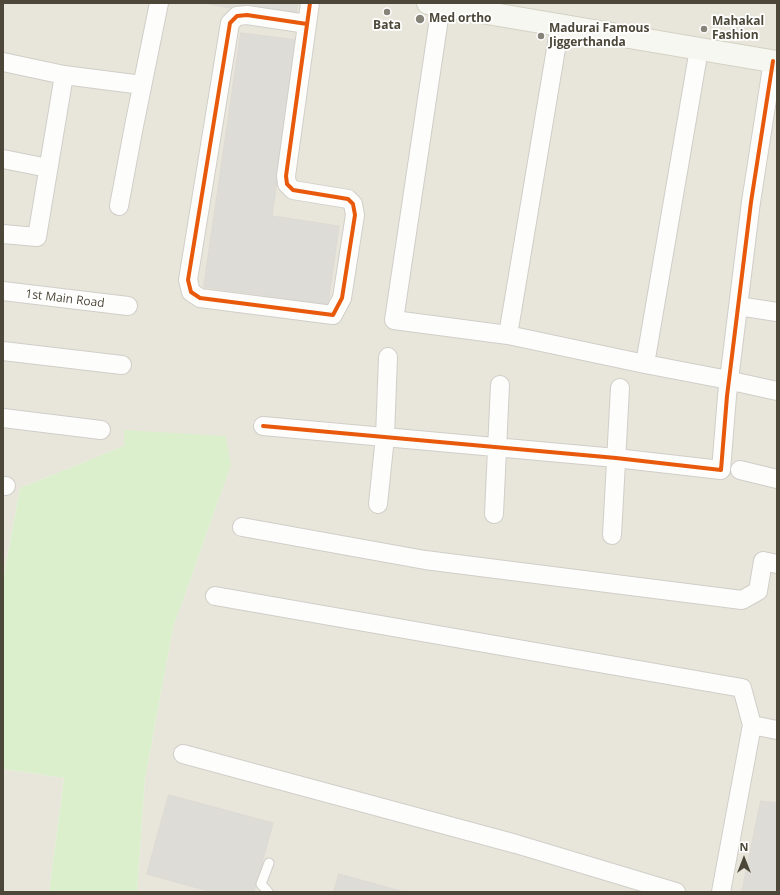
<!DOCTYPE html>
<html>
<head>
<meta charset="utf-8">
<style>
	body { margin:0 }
	#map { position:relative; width:780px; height:895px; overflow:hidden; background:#f3f3ee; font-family:"Open Sans",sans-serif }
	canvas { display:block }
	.frame { position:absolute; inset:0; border:4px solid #4c4738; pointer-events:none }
	.north { position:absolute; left:724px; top:839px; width:40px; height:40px; -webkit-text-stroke:3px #fff; paint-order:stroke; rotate:0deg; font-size:11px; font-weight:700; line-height:16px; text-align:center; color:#4c4738 }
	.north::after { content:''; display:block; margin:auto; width:14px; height:18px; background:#4c4738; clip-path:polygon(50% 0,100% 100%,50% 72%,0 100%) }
</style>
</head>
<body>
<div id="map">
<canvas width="780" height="895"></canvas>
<div class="frame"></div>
<div class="north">N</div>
</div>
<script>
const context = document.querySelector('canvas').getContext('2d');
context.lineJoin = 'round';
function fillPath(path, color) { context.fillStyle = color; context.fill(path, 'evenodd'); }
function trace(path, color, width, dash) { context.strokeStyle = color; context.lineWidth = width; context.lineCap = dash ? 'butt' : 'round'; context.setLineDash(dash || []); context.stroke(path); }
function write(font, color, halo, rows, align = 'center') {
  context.font = font + ' "Open Sans",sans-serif'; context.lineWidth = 3.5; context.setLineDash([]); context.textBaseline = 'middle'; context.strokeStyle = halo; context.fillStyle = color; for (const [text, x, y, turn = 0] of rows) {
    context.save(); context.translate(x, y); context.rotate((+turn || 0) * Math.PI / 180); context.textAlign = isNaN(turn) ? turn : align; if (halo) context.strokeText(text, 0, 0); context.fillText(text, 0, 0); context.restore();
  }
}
const residential = new Path2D(`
	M3 3H777V892H137L145 779 173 628 231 465 124 431V446L20 488 3 580Z
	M3 769 64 778 49 892H3Z`);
const green = new Path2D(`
	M124 430 226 436 231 465 173 628 145 779 137 892H49L64 778 3 769V580L20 488 124 446Z`);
const building = new Path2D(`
	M203 3H298L295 19Z
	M241 33 297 40 272 216 339 226 328 304 204 287Z
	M169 795 273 823 254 892H212L147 874Z
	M761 801 777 803V892H742Z
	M339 874 404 892H334Z`);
const lane = new Path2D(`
	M268 892 261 884 269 863`);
const street = new Path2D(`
	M441 5 394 320 508 335 645 364 718 378 777 391
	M307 24 247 15 237 16 230 23 188 280 191 292 200 298 333 315 342 298 355 215 353 204 348 199 293 190 287 184 286 176 310 3
	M3 62 64 75 142 85
	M3 159 48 168
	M119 206 134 126 159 3
	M3 234 37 237 64 75
	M3 291 128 306
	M738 306 777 312
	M508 335 560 25
	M3 351 122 365
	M645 364 699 49
	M3 418 101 430
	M263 426 616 458 721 470 727 396 751 202 773 61
	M740 470 777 479
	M3 486H6
	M378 504 385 437 388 357
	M494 514 500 385
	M242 527 425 560 742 600 758 591 763 561 777 564
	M612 535 620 388
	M215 596 742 688 752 725 721 892
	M752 725 777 730
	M183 754 516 844 676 892`);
const secondary = new Path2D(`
	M428 3 777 62`);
const cycleway = new Path2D(`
	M307 24 247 15 237 16 230 23 188 280 191 292 200 298 333 315 342 298 355 215 353 204 348 199 293 190 287 184 286 176 310 3
	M263 426 616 458 721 470 727 396 751 202 773 61`);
const markers = [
	[387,12,4,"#868378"],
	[420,19,5,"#868378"],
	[704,29,4,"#868378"],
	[541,36,4,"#868378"]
];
const poiNames = [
	["Med ortho",429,19],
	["Mahakal",712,22],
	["Fashion",712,36],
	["Bata",387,26,"center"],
	["Madurai Famous",549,29],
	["Jiggerthanda",549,43]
];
const streetNames = [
	["1st Main Road",65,299,7]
];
fillPath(residential, '#e8e6db');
fillPath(green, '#dcefcd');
fillPath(building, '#dddcd6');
trace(building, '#dcdad3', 1);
trace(lane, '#d0cec8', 11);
trace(street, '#d0cec8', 20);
trace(secondary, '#d3d2c4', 24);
trace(lane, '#fdfdfc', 9);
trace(street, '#fdfdfc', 18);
trace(secondary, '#f7f7f1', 22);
trace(cycleway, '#e8590c', 4);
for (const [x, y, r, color] of markers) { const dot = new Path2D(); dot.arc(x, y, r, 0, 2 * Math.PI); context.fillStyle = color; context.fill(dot); trace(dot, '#fff', 1.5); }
write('bold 12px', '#4c4738', '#fff', poiNames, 'left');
write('12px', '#4c4738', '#fff', streetNames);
</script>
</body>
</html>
